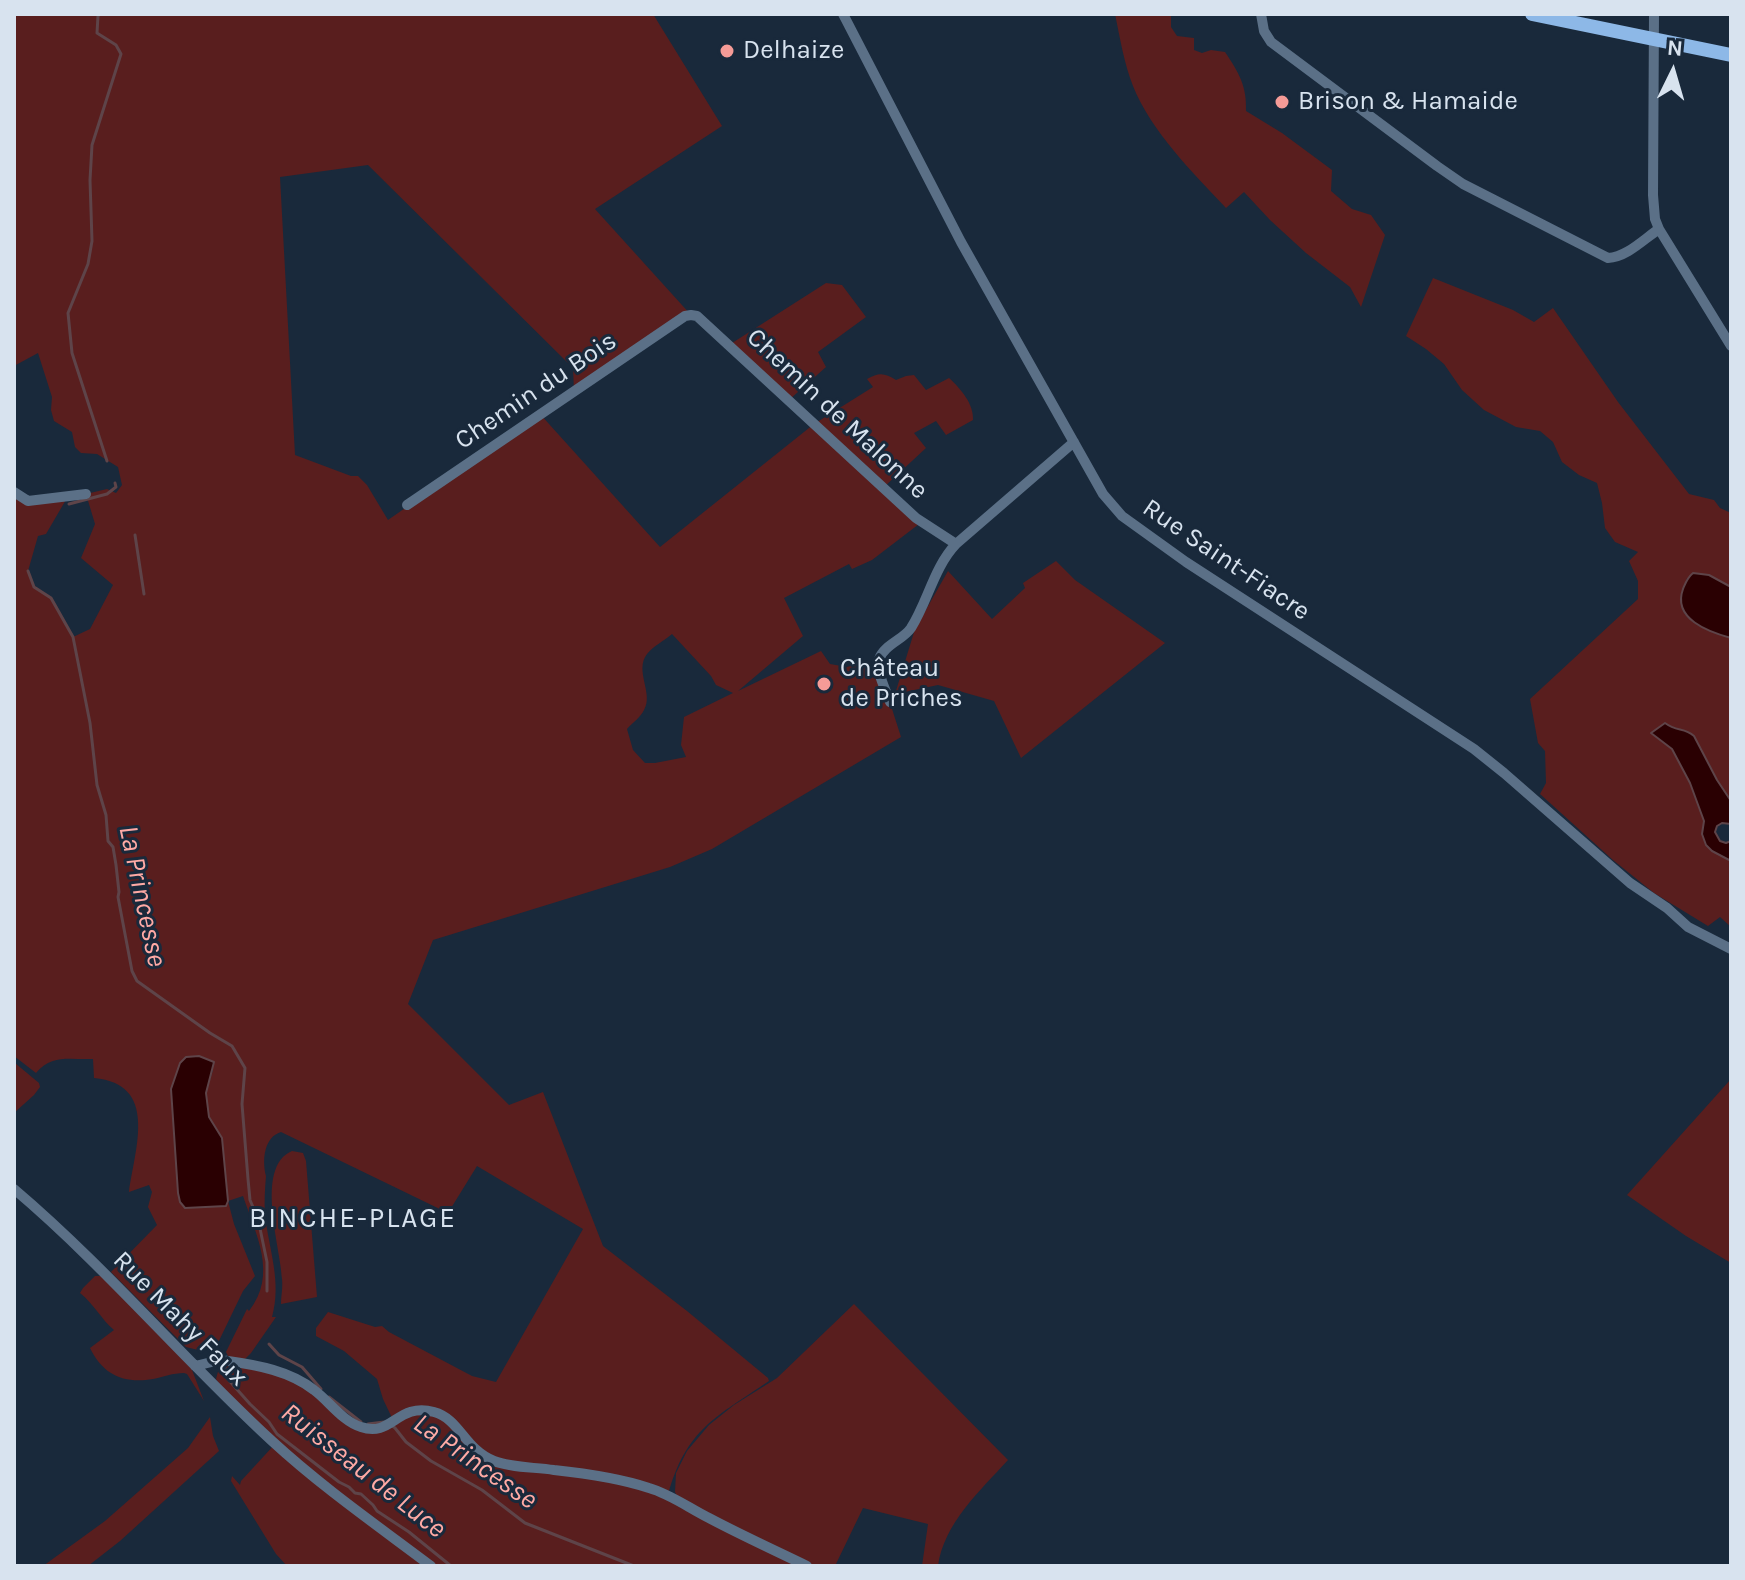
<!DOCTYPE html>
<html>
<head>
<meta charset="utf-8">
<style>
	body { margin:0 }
	#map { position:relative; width:1745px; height:1580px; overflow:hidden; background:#19293b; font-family:Karla,sans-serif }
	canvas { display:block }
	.frame { position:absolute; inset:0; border:16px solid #d8e3ef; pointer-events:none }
	.north { position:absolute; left:1633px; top:32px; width:80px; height:80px; -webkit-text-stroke:6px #19293b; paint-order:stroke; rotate:5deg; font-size:22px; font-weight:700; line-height:32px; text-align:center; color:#d8e3ef }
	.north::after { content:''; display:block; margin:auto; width:28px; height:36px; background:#d8e3ef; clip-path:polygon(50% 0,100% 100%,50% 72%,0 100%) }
</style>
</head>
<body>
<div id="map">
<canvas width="1745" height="1580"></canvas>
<div class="frame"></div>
<div class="north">N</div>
</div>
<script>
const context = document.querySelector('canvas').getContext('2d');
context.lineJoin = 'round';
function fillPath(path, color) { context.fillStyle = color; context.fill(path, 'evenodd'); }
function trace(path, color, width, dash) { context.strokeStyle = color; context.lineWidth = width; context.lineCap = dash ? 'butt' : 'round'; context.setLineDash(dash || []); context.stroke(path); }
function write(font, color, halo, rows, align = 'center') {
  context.font = font + ' Karla,sans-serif'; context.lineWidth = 6; context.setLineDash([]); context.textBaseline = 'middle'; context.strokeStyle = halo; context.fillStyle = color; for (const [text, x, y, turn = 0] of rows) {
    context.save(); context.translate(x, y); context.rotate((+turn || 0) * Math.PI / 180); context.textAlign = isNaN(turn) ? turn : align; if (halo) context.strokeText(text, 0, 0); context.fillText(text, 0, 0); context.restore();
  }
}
const green = new Path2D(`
	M14 14H653L722 126 595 209 691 315 574 391 573 368 368 165 280 177 295 455 351 476H358L367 485 388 520 540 414 660 547 814 424 873 387 867 379C879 372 885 373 896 380L906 376 914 375 926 390 949 378C961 389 974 404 973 420L946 435 936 421 914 433 926 448 884 487 923 521 872 560 852 569 849 564 784 598 803 636 738 691 821 651 830 664 847 667 861 663 863 667 878 665 901 737 712 849 670 867 433 940 408 1004 509 1105 543 1092 603 1246 687 1311 768 1378 769 1381C716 1417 686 1429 668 1495L807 1566H287L276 1554 231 1481 232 1476 240 1485 241 1481 275 1444 220 1385 216 1379 219 1368 229 1358 226 1352 247 1309 249 1311C278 1274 256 1235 243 1196L228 1201 234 1224 255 1276 243 1291 215 1349 198 1350 186 1347 111 1272 157 1225 148 1207 152 1192 149 1185 129 1192C135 1148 159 1084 94 1078L93 1059C69 1060 52 1054 36 1073L14 1056V492L22 499 67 498 46 534 38 536 28 571 34 586 51 598 73 637 90 629 113 585 81 558 95 524 86 494 107 489 116 493 122 485 118 467 97 454 81 453 75 447 72 432 54 421 51 410 52 397 38 353 14 366ZM672 634 711 676 716 685 733 693 684 717 681 745 686 757 655 763H645L633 750 627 729C632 723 641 717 644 710 654 693 634 671 647 654 653 646 664 641 672 634ZM186 1057 213 1070 206 1093 208 1117 222 1138 228 1201ZM281 1132 448 1213 477 1166 583 1229 496 1382 472 1376 389 1332 382 1326 375 1327 328 1312 316 1328V1336L344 1351 377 1379 383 1399 393 1420 362 1427 287 1375 242 1362 251 1353 276 1317H272C282 1282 269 1250 265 1215 264 1202 265 1188 266 1176 262 1160 264 1137 281 1132Z
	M1115 14H1171V27L1177 36 1194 38V50L1202 53 1211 50 1225 52C1239 73 1247 86 1246 111L1282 133 1332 170 1331 191 1352 209 1371 215 1385 235 1361 307 1350 287 1306 253 1270 220 1244 192 1226 208C1193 173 1151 131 1133 86 1124 63 1120 38 1115 14Z
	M1433 278 1513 310 1534 322 1553 308 1618 402 1689 494 1714 500 1720 508 1731 513V587L1715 578H1687C1685 587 1681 594 1681 603 1681 623 1716 634 1731 638V801L1717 780 1709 763 1681 729 1675 730 1672 749 1690 783 1704 821 1702 834 1712 851 1731 861V927L1720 917 1708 926 1654 893 1613 860 1540 794 1546 783 1545 751 1538 743 1530 699 1638 599V581L1629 561 1638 552 1615 542 1605 528 1602 503 1597 483 1579 475 1562 462 1553 442 1540 431 1516 427 1484 410 1462 390 1444 364 1426 349 1406 336Z
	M826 283 842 285 866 317 818 352 826 367 789 400 729 345Z
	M1056 561 1075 580 1165 643 1021 758 994 701 938 685 895 694 915 629 948 571 992 619 1025 588 1023 583Z
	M15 1063 39 1083 40 1087 34 1095 14 1113Z
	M1731 1079V1263L1686 1236 1627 1195Z
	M292 1151 303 1153 306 1161 317 1297 281 1304C281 1296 283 1288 282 1279 281 1248 254 1167 292 1151Z
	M95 1276H103L183 1357 192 1370 204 1401 187 1374 184 1373C173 1373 163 1377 153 1379 124 1384 103 1375 90 1348L114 1330C101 1319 94 1304 80 1293L83 1288Z
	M854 1304 1008 1460C980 1491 944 1523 938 1566H922L928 1524 863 1508 835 1566H814L678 1498 675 1492 676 1473 687 1451 709 1425 734 1405 777 1378Z
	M210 1417 213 1436 219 1451 120 1541 88 1566H43L105 1521 188 1448Z`);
const water = new Path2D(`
	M1693 573 1709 575 1731 587V638C1709 632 1672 619 1683 589 1686 582 1687 578 1693 573Z
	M1665 723C1677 732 1684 727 1694 736L1717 780 1731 801V824L1722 823 1717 826 1715 832 1720 841 1726 843 1731 841V861L1712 851 1706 845 1702 834 1704 821 1690 783 1672 749 1651 733Z
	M199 1056 214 1062 206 1093 209 1117 222 1138 228 1201 226 1206 185 1208 180 1202 178 1193 171 1089 180 1063 186 1057Z`);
const stream = new Path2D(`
	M100 14 98 16 97 33 116 45 121 54 92 145 90 180 92 241 88 264 68 313 72 353 107 461
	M69 504 107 494 116 487 115 483
	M135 535 144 594
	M28 571 34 587 51 598 73 637 90 723 97 785 106 815 108 841 113 847 116 865 119 892 118 897 132 971 137 981 210 1033 232 1046 245 1068 242 1104 248 1179 250 1200 258 1219 267 1262V1291
	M269 1344 279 1355 302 1367 321 1389
	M225 1368 226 1377 250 1404 269 1422 277 1434 339 1482 349 1487 355 1493 361 1494 373 1505 377 1511 409 1532 451 1566
	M329 1397 361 1422
	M368 1424 384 1422
	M391 1425 395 1428 406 1442 431 1461 482 1490 525 1523 634 1566`);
const minor = new Path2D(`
	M843 14 961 242 1103 494 1122 516 1186 562 1474 749 1504 773 1630 883 1667 908 1688 927 1731 949
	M1261 14 1264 31 1271 42 1437 166 1463 184 1608 258C1627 257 1644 239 1659 229
	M1654 14 1653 195 1655 219 1659 229 1731 346
	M14 492 28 501 86 494
	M407 505 685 316 691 315 697 316 916 518 956 544
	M890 702C886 690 875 670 879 659 885 644 903 640 911 628 928 601 934 567 956 544L1074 442
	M14 1189C106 1267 184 1360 272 1441 322 1487 378 1526 431 1566
	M195 1366 220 1360 228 1361C257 1365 290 1371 314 1390 329 1401 342 1421 361 1427 392 1438 397 1402 434 1412 460 1419 464 1449 494 1461 512 1468 534 1467 554 1470 582 1473 622 1479 649 1488 670 1494 689 1508 709 1518 741 1535 774 1550 807 1566`);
const major = new Path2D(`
	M1532 14 1731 55`);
const markers = [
	[727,51,8,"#f59b97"],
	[1282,102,8,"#f59b97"],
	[824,684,8,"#f59b97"]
];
const poiNames = [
	["Delhaize",743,51],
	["Brison & Hamaide",1298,102],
	["Château",840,669],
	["de Priches",840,699]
];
const streetNames = [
	["Chemin du Bois",536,391,-34],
	["Chemin de Malonne",837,414,43],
	["Rue Saint-Fiacre",1226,560,34],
	["Rue Mahy Faux",180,1319,45]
];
const waterNames = [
	["La Princesse",142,896,78],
	["La Princesse",475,1462,35],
	["Ruisseau de Luce",363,1471,38]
];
const neighbourhoodNames = [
	["BINCHE-PLAGE",353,1219]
];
fillPath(green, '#591e1e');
fillPath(water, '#2a0002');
trace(water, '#5e4449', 2);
trace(stream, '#5e4449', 3);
trace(minor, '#5b7087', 10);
trace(major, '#8db8e7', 14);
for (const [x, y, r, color] of markers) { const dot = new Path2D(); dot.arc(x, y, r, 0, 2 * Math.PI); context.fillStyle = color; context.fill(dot); trace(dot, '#19293b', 3); }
write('26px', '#d8e3ef', '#19293b', poiNames, 'left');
write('26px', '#d8e3ef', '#19293b', streetNames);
write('italic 28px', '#ffaaa5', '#19293b', waterNames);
context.letterSpacing = '2px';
write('28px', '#d8e3ef', '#19293b', neighbourhoodNames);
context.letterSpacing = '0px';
</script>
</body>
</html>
